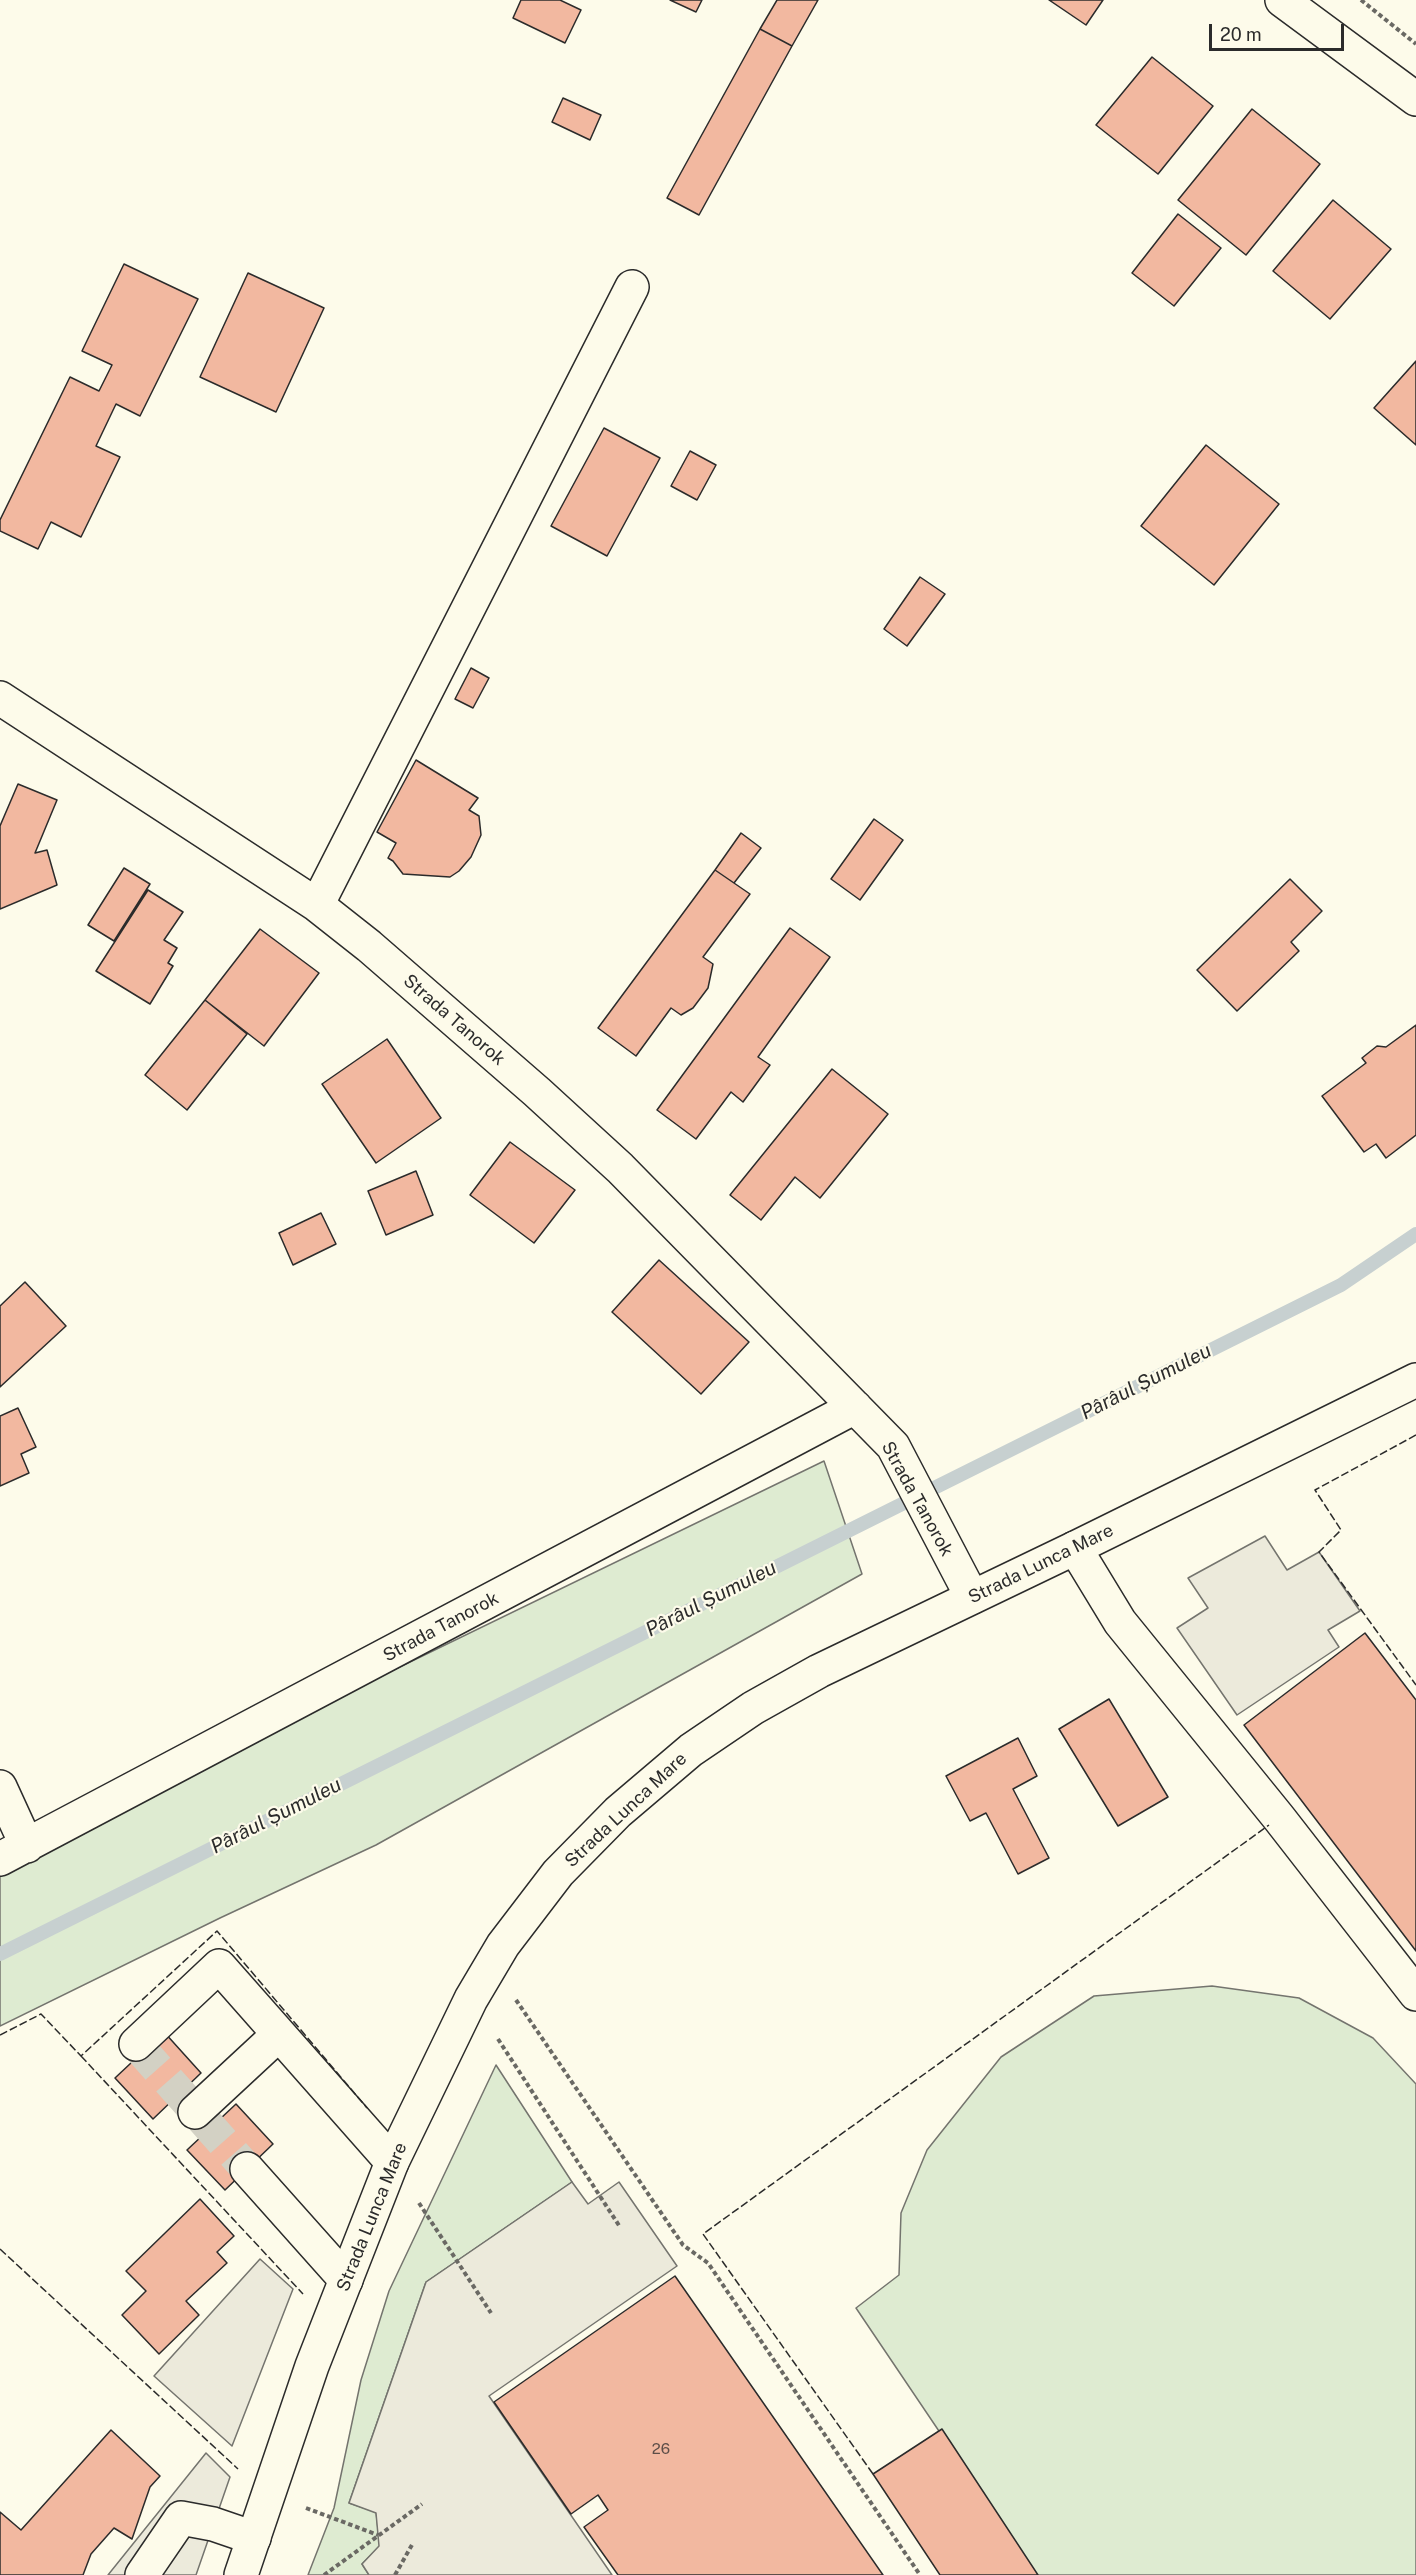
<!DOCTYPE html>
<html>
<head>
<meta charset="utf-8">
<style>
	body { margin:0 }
	#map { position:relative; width:1416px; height:2575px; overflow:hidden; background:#fdfbea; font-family:"Public Sans",sans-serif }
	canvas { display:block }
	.scale { position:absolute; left:1209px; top:24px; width:135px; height:27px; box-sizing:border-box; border:3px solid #2b2b2b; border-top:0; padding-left:8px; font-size:18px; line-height:21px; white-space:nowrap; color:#2b2b2b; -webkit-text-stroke:4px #fdfbea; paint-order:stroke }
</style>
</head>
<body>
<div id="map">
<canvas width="1416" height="2575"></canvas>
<div class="scale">20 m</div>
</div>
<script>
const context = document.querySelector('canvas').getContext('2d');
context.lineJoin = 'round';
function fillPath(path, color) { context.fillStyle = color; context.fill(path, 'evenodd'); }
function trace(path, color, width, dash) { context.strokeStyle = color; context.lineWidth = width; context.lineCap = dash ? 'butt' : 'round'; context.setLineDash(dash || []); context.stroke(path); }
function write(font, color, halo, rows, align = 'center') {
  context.font = font + ' "Public Sans",sans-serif'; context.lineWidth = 4.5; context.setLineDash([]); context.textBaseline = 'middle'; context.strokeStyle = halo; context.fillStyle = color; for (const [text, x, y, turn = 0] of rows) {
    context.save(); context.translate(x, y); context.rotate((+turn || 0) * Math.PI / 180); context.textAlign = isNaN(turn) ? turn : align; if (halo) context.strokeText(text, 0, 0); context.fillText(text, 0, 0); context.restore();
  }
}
const green = new Path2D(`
	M824 1461 862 1574 376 1845 220 1918 0 2026V1861Z
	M1212 1986 1299 1998 1373 2038 1416 2084V2575H1036L856 2308 899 2275 901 2213 927 2150 1001 2057 1094 1996Z
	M496 2065 572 2182 426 2282 349 2503 376 2512 380 2546 362 2564 369 2575H308L334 2508 361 2380 389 2291Z`);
const parking = new Path2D(`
	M1265 1536 1287 1570 1319 1552 1360 1611 1328 1630 1339 1647 1237 1715 1177 1628 1208 1608 1188 1578Z
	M572 2182 588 2204 619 2182 677 2266 489 2396 612 2575H369L362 2564 379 2546 376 2513 349 2503 426 2282Z
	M260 2259 293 2289 232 2446 154 2376Z
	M206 2453 230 2477 196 2575H108Z`);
const stream = new Path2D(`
	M0 1954 1341 1285 1416 1234`);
const building = new Path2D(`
	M521 0H560L581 10 565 43 513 18Z
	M670 0H702L696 12Z
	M777 0H818L792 46 760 29Z
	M1049 0H1103L1086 25Z
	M760 29 792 46 699 215 667 198Z
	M1152 57 1213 106 1158 174 1096 125Z
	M563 98 601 115 590 140 552 122Z
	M1252 109 1320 164 1246 255 1178 200Z
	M1333 200 1391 249 1330 319 1273 271Z
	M1178 214 1221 248 1174 306 1132 273Z
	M124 264 198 299 140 416 116 404 96 446 120 457 81 537 51 522 38 549 0 531V520L70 377 99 391 112 365 82 351Z
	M248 273 324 308 276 412 200 377Z
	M1416 361V445L1374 408Z
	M604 428 660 458 607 556 551 526Z
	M1206 445 1279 504 1214 585 1141 526Z
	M690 451 716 465 697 500 671 486Z
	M920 577 945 594 907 646 884 629Z
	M471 668 489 678 473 708 455 699Z
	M416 760 478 798 469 810 479 816 481 835 471 857 459 871 450 877 403 874 393 861 388 858 396 843 377 832Z
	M18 784 57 800 35 853 47 850 57 885 0 909V826Z
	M874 819 903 840 860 900 831 879Z
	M741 833 761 848 734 883 715 870Z
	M124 868 150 884 114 941 88 925Z
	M715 870 750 894 703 957 713 964 708 988 693 1008 681 1015 671 1008 636 1056 598 1028Z
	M1290 879 1322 911 1291 942 1299 951 1237 1011 1197 970Z
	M148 890 183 912 164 940 177 948 168 963 173 966 150 1004 96 971Z
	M790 928 830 957 758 1057 770 1065 743 1102 731 1092 696 1139 657 1110Z
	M260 929 319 973 264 1046 205 1000Z
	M205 1000 247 1034 187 1110 145 1075Z
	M1416 1025V1135L1386 1158 1376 1144 1364 1152 1322 1096 1366 1063 1362 1058 1377 1046 1386 1047Z
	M387 1039 441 1118 376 1163 322 1084Z
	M832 1069 888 1114 820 1198 795 1177 761 1220 730 1195Z
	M510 1142 575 1190 534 1243 470 1195Z
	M416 1171 433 1215 386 1235 368 1191Z
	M321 1213 336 1244 293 1265 279 1233Z
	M659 1260 749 1342 701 1394 612 1312Z
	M25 1282 66 1326 0 1387V1306Z
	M18 1408 36 1447 21 1454 29 1473 0 1486V1416Z
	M1365 1633 1416 1700V1951L1244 1725Z
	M1109 1699 1168 1797 1118 1826 1059 1729Z
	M1018 1738 1037 1776 1013 1789 1049 1858 1018 1874 986 1813 970 1821 946 1776Z
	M164 2032 201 2073 153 2119 115 2078Z
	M236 2104 273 2144 225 2190 187 2150Z
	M200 2199 234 2236 217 2252 227 2263 186 2301 199 2315 159 2354 122 2315 146 2291 126 2271Z
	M675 2276 883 2575H618L584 2527 608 2510 598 2495 571 2514 494 2402Z
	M942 2429 1038 2575H940L873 2474Z
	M111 2430 160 2476 150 2487 132 2539 114 2528 91 2554 83 2575H0V2512L21 2530Z`);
const minorTunnel = new Path2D(`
	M136 2044 247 2169`);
const path = new Path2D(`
	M1361 0 1416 44
	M516 2000 683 2245 708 2263 920 2575
	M498 2039 620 2227
	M419 2203 491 2313
	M306 2508 378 2535
	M324 2575 422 2504
	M395 2575 413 2543`);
const minor = new Path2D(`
	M0 698 317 905 369 946 537 1092 620 1168 893 1446 972 1597
	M317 905 632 287
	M1075 1548 1120 1622 1279 1818 1416 1994
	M0 1787 27 1846
	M0 1859 855 1407
	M136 2044 219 1966 392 2162
	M195 2112 278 2035
	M247 2169 346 2280
	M142 2575 181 2518 213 2524 254 2538`);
const major = new Path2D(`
	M1282 0 1416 99
	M241 2575 312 2366 392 2162 471 1999 503 1945 558 1873 618 1812 691 1750 753 1708 819 1671 1075 1548 1416 1380`);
const fence = new Path2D(`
	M1416 1435 1315 1490 1341 1530 1319 1552 1416 1685
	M0 2035 41 2014 81 2056 217 1931 367 2108
	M81 2056 303 2294
	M0 2249 238 2469
	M873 2474 703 2234 1269 1825`);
const numberNames = [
	["26",661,2449]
];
const streetNames = [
	["Strada Tanorok",454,1020,41],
	["Strada Tanorok",917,1499,61],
	["Strada Lunca Mare",1041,1564,-26],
	["Strada Tanorok",441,1627,-28],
	["Strada Lunca Mare",626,1810,-43],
	["Strada Lunca Mare",372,2217,-68]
];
const waterNames = [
	["Pârâul Șumuleu",1146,1382,-27],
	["Pârâul Șumuleu",711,1599,-27],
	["Pârâul Șumuleu",276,1816,-27]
];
fillPath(green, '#deebd1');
trace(green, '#74746e', 1.5);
fillPath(parking, '#eceadb');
trace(parking, '#74746e', 1.5);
trace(stream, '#c7d0d0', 14);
fillPath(building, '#f2b8a0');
trace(building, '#2b2b2b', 1.5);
trace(minorTunnel, '#d3d1c4', 33, [33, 16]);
trace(minor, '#2b2b2b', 36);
trace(major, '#2b2b2b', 36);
trace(path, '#6a6964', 4, [4.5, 3]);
trace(minor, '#fdfbea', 33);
trace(major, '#fdfbea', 33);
trace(fence, '#2b2b2b', 1.5, [8, 3]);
write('15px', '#5d4e48', null, numberNames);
write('18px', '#2b2b2b', '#fdfbea', streetNames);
write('italic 20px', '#2b2b2b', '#fdfbea', waterNames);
</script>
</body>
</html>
